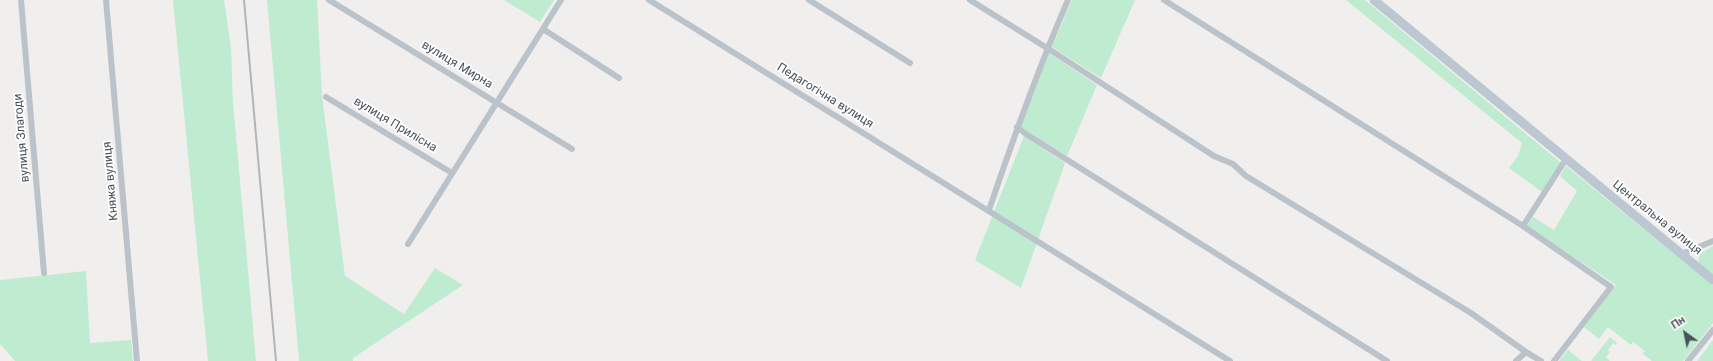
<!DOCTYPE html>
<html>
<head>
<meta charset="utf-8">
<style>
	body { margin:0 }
	#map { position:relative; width:1713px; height:361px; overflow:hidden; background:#f1eeee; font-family:Roboto,sans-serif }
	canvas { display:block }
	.north { position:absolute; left:1665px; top:313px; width:40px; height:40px; -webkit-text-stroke:3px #fff; paint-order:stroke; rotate:327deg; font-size:11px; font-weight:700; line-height:16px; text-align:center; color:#48525a }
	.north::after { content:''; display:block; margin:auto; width:14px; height:18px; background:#48525a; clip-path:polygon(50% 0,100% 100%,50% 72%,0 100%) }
</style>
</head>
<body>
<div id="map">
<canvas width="1713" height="361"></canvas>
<div class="north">Пн</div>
</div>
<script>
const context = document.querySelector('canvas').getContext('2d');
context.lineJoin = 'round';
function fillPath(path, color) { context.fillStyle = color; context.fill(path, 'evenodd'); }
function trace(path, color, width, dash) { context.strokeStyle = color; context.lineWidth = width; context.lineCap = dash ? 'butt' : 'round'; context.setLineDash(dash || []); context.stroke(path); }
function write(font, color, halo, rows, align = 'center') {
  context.font = font + ' Roboto,sans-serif'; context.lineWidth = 3.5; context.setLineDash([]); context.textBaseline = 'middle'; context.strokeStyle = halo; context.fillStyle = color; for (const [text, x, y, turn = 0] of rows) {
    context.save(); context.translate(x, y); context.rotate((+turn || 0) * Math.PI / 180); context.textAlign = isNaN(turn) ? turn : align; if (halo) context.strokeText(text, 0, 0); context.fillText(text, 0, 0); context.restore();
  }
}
const green = new Path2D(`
	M173 0H224L231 48 233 102 256 361H208Z
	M267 0H317L322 96 345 276 404 314 435 268 463 285 353 358V361H299Z
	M504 0H554L540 22Z
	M1072 0H1135L1101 78 1052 47Z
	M1346 0H1365L1561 163 1542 192 1509 168 1518 156 1522 143Z
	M1049 53 1097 85 1067 156 1028 132 1020 126Z
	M1024 136 1065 163 1021 288 975 260Z
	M1566 166 1713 285V323L1683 361H1652L1643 354 1645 351 1633 342 1631 345 1608 327 1599 339 1584 327 1616 285 1527 226 1533 217 1554 230 1577 191 1560 176Z
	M1713 246V275L1698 262 1700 254Z
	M86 271 90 343 131 340 133 361H15L0 344V280Z
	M1610 337 1617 343 1615 345 1613 343 1608 350 1610 352 1606 357 1610 361H1591Z
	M1713 340V361H1697Z
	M1568 350 1582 361H1559Z`);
const street = new Path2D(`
	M21 0 44 273
	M106 0 137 361
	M329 0 572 149
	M649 0 1230 361
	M809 0 910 63
	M970 0 1047 48 1214 156 1233 164 1246 176 1471 313 1526 352
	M1164 0 1523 226 1566 159
	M543 29 619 78
	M326 97 452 173
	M1017 127 1026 134 1387 361
	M989 210C1013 139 1038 69 1068 0
	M1523 226 1611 287 1554 361
	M408 244 561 0
	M1682 254 1713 241
	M1516 361 1526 352 1541 361
	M1688 361 1713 330`);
const secondary = new Path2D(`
	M1374 0 1713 280`);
const rail = new Path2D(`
	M244 0 276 361`);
const streetNames = [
	["вулиця Мирна",457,65,31],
	["Педагогічна вулиця",825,96,32],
	["вулиця Прилісна",395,125,31],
	["вулиця Злагоди",22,138,-95],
	["Княжа вулиця",111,181,-95],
	["Центральна вулиця",1657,218,39]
];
fillPath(green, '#bfecd0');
trace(street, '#bbc3ca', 6);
trace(secondary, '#bdc7d1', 9);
trace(rail, '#b1b4b8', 2);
write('12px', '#48525a', '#fff', streetNames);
</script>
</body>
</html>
